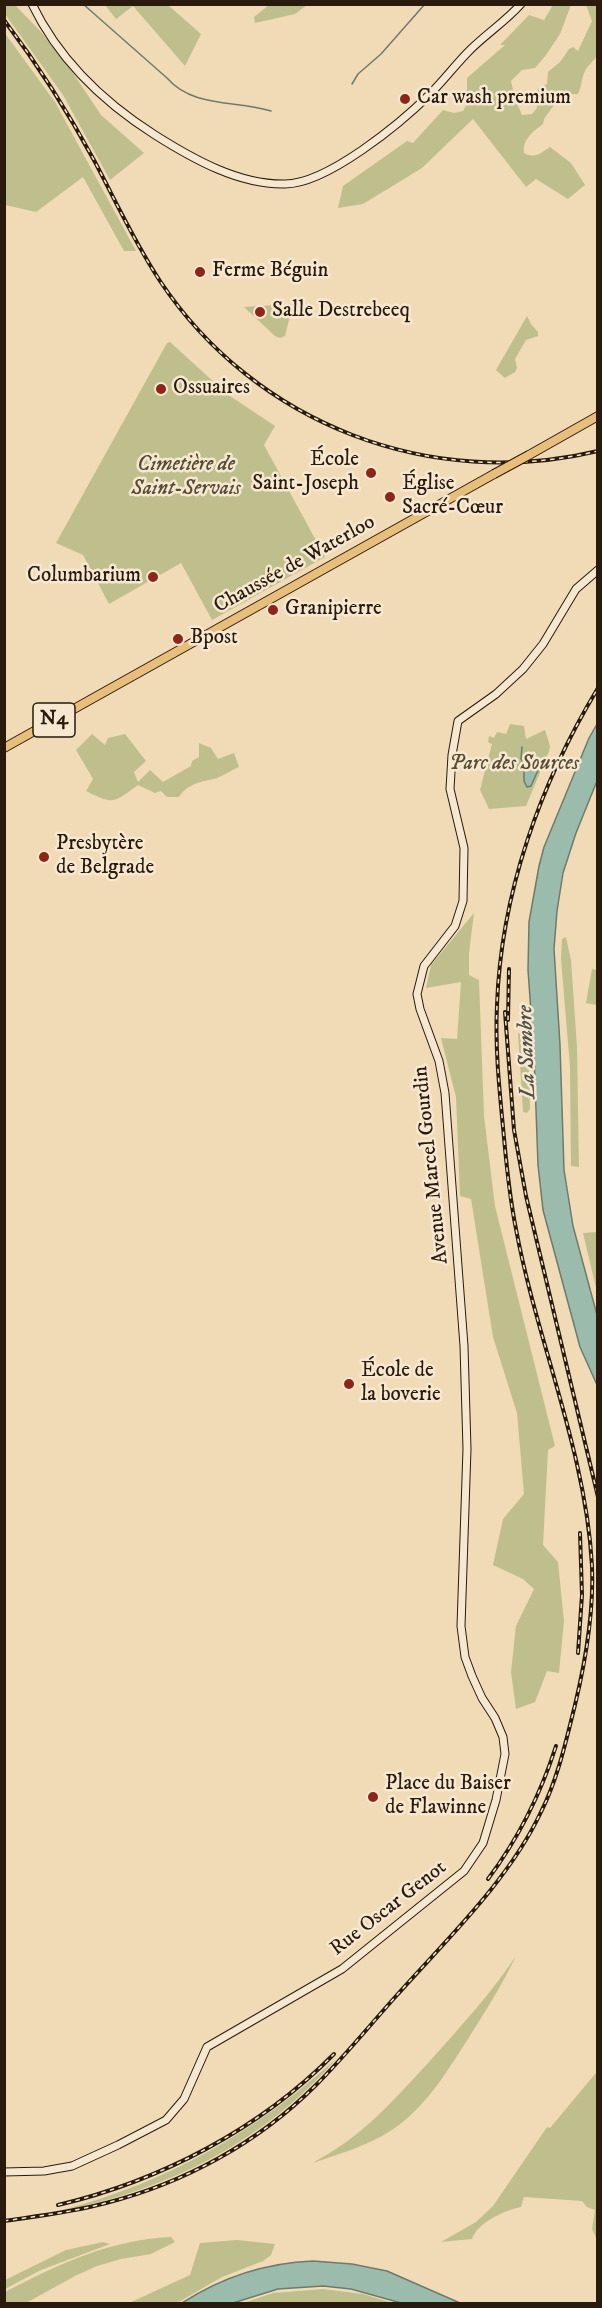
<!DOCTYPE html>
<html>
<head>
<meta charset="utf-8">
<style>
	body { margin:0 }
	#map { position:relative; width:602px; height:2308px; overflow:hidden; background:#f1dbb7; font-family:"IM FELL DW Pica",serif }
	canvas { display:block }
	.frame { position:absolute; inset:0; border:6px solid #291a0d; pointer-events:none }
</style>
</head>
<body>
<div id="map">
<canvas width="602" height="2308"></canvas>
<div class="frame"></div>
</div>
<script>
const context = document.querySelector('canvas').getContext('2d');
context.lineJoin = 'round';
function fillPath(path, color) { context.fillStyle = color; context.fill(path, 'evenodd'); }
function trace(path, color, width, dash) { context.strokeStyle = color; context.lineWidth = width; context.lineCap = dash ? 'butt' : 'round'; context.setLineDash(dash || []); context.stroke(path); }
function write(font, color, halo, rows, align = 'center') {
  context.font = font + ' "IM FELL DW Pica",serif'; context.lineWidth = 5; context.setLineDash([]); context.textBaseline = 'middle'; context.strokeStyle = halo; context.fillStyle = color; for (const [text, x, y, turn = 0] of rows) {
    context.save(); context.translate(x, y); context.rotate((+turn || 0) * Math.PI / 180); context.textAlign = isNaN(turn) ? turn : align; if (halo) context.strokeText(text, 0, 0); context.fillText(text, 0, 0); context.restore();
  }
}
const green = new Path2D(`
	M270 4H307V5L295 14 255 23 254 17Z
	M4 5H15L41 32 71 70 101 115 144 153 110 180 63 95 5 14Z
	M105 5H168L201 34 185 66 133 6 116 19Z
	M553 5H571L560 34 546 55 535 68 522 70 511 81 515 99 522 115 532 114 537 108 535 97 538 89 547 84 548 72 560 62 569 49 573 47 578 51 592 21 586 5H597V56C594 61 588 65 585 71 581 79 582 86 578 94H570L567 96 568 103 554 105 544 119 543 124C534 131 522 139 524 153 535 159 541 153 550 147L571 163 585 185 568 199 536 179 526 187 473 119 422 168 363 204 338 208 343 186 407 141 413 143 443 110 454 113 463 111 467 104V78L505 45H500L529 15 544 20Z
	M4 32 55 102 136 251H124L83 177 36 212 5 205Z
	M293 304 285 336 280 338 275 336 244 307Z
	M527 316 531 324 538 332V336L526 340 515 359 517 368 515 372 505 378 496 370Z
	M170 342 227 394 275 426 264 445 325 557 212 620 181 563 109 604 83 555 56 543 167 343Z
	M510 724 524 726 526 739 545 730 550 746 549 751 526 806 489 809 480 790 492 744 488 742 489 736 494 738 497 732 506 734Z
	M92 734 105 745 108 738 125 734 146 761 134 772 138 782 150 770 163 782 191 766 192 761 199 757V743L211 748 218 759 234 753 239 767C232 770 224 775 217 778 202 782 188 783 179 797H167L161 791 155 793 138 785C113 803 114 805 86 791L93 779 76 750Z
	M474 913 469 953V975L479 980 484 1116 495 1206 555 1446 548 1450 543 1545 558 1562 564 1621 559 1673 547 1671 535 1702 516 1709 511 1672 516 1626 534 1589 523 1579 493 1565 503 1519 524 1494 517 1413 493 1337 471 1199 460 1196 456 1097 441 1038 457 1039 461 982 426 988 431 965Z
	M566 937 571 960 577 1047 579 1167 571 1166 570 1067 561 959 562 939Z
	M592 969 597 970V1005L586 1003Z
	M518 1033 524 1034 528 1040 530 1109 527 1113 523 1112Z
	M597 1232H598L597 1292 583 1233Z
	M516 1956C502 1985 485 2012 468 2039 446 2073 426 2107 392 2130 367 2146 340 2154 312 2163 360 2139 393 2101 429 2062 460 2027 490 1995 516 1956Z
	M337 2058C265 2141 169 2190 63 2210 170 2181 255 2132 337 2058Z
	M595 2074H597V2240L592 2229 595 2210 587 2207 582 2201 524 2197 521 2207C505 2210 477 2223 472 2239L441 2242 476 2222 493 2206 547 2127 550 2128Z
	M171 2237 175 2242 151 2254 121 2259 97 2266 75 2276 26 2303H5V2292C59 2264 109 2240 171 2237Z
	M237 2240 275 2244 271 2255 263 2261 222 2277 177 2303H129L190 2275 200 2243Z
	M103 2242 110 2244 41 2270 5 2289V2280L66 2250Z
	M323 2289 363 2294 392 2303H243L273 2293Z`);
const water = new Path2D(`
	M597 724V781L576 833 563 873 557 911 554 949 560 1045 564 1170 573 1226 597 1315V1385L580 1347 543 1210 538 1165 534 1055 528 970 529 922 539 866 544 847 589 738Z
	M529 765H537L539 768 531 786 527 787 524 781V767Z
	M313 2261 352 2264 387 2271 460 2303H401L351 2289 323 2286 278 2289 233 2303H182C222 2277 265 2263 313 2261Z`);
const stream = new Path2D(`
	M83 4 167 78C193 108 235 100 271 111
	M352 84 358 74 381 54 425 4
	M522 747 521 759 525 767`);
const secondary = new Path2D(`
	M32 4C59 60 103 102 155 135 193 159 239 185 285 184 327 184 401 123 430 94 444 80 456 64 470 50 486 34 506 21 521 4
	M4 2172 44 2171 72 2166 118 2145 166 2120 184 2099 207 2047 342 1969 464 1871 483 1843 496 1800 505 1754 503 1737 495 1718 482 1698 472 1676 465 1657 461 1626 467 1449 464 1346 445 1093 439 1061 420 1009 417 994 424 966 455 926 463 901 464 848 450 789 452 755 458 721 496 694 523 669 543 644 576 589 598 570`);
const primary = new Path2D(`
	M529 455 598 416
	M4 748 494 474`);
const rail = new Path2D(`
	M4 20C38 65 68 112 95 162 116 202 135 243 160 281 256 425 431 491 598 451
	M505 1012 514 1130 526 1196 598 1497
	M508 1020 509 969
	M578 1653 582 1595 580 1533
	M488 1879C518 1839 541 1793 556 1746
	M58 2205C160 2181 260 2129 334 2054
	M4 2221C38 2216 73 2212 106 2203 184 2183 258 2143 316 2085 344 2057 370 2025 397 1995 447 1939 509 1880 541 1812 558 1778 566 1741 575 1705 586 1659 594 1613 592 1566 586 1451 537 1342 516 1229 509 1195 506 1161 503 1127 499 1086 495 1046 497 1005 501 893 540 784 598 688`);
const primaryBridge = new Path2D(`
	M494 474 529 455`);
const markers = [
	[405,99,6,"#8f2418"],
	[200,272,6,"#8f2418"],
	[260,312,6,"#8f2418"],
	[161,389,6,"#8f2418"],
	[371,473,6,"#8f2418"],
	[390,497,6,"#8f2418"],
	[153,577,6,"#8f2418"],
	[273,610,6,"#8f2418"],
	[178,639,6,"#8f2418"],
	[44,857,6,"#8f2418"],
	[349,1384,6,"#8f2418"],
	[373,1797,6,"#8f2418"]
];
const shields = [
	[54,720,42]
];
const shieldNames = [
	["N4",54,720]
];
const poiNames = [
	["Car wash premium",417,99],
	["Ferme Béguin",212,272],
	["Salle Destrebeeq",272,312],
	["Ossuaires",173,389],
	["École",359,461,"right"],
	["Saint-Joseph",359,485,"right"],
	["Église",402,485],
	["Sacré-Cœur",402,509],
	["Columbarium",141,577,"right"],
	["Granipierre",285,610],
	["Bpost",190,639],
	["Presbytère",56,845],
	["de Belgrade",56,869],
	["École de",361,1372],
	["la boverie",361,1396],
	["Place du Baiser",385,1785],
	["de Flawinne",385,1809]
];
const parkNames = [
	["Cimetière de",186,466],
	["Saint-Servais",186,490],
	["Parc des Sources",514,765]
];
const streetNames = [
	["Chaussée de Waterloo",295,565,-29],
	["Avenue Marcel Gourdin",432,1165,-96],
	["Rue Oscar Genot",389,1909,-38]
];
const waterNames = [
	["La Sambre",528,1052,-92]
];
fillPath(green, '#bebf8c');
fillPath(water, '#9bbbad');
trace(water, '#6d7b6d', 1.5);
trace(stream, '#6d7b6d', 1.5);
trace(secondary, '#291a0d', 9);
trace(primary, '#291a0d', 10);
trace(secondary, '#f6e8d0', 7);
trace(primary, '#e8be7c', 8);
trace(rail, '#291a0d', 4);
trace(rail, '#f6e8d0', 1.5, [4.5]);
trace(primaryBridge, '#291a0d', 10, []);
trace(primaryBridge, '#e8be7c', 8);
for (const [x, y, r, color] of markers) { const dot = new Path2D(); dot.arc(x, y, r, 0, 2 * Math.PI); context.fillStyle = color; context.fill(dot); trace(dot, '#f6e8d0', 2); }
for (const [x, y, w] of shields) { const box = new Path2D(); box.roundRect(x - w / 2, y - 17, w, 34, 4.5); context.fillStyle = '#f6e8d0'; context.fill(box); trace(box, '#291a0d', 1.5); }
write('bold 20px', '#291a0d', null, shieldNames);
write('21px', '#291a0d', '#f6e8d0', poiNames, 'left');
write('italic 21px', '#564c33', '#f6e8d0', parkNames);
write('21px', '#291a0d', '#f6e8d0', streetNames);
write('italic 22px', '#515245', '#f6e8d0', waterNames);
</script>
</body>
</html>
